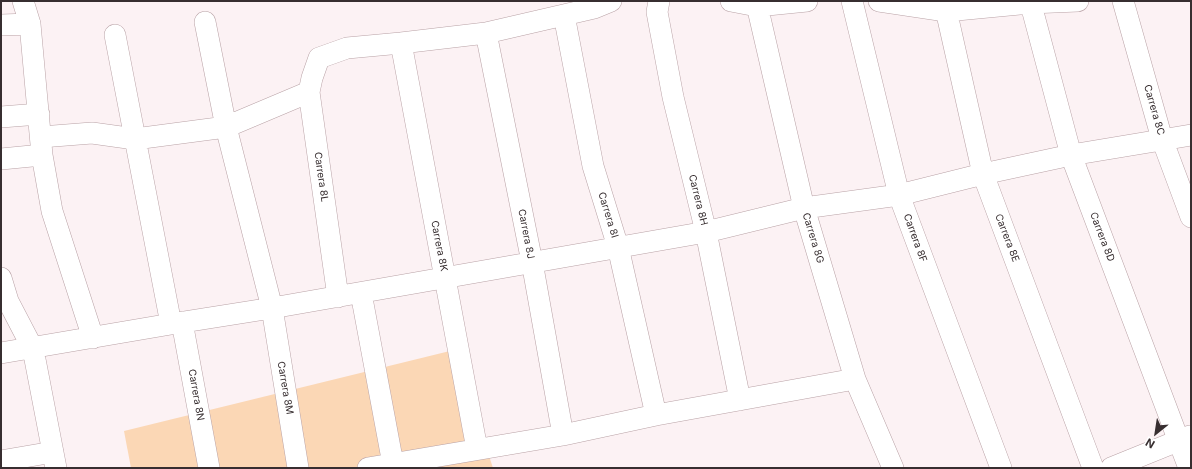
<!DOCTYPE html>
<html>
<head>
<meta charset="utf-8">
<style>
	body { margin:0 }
	#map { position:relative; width:1192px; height:469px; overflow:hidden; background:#fcf2f4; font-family:Inter,sans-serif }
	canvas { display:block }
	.frame { position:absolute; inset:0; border:2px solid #372e30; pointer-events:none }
	.north { position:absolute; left:1136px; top:413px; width:40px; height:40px; -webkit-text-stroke:3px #fff; paint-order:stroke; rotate:210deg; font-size:11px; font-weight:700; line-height:16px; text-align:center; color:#372e30 }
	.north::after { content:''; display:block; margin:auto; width:14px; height:18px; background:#372e30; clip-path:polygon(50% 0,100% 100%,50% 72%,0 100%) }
</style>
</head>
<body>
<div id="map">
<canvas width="1192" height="469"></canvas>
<div class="frame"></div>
<div class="north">N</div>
</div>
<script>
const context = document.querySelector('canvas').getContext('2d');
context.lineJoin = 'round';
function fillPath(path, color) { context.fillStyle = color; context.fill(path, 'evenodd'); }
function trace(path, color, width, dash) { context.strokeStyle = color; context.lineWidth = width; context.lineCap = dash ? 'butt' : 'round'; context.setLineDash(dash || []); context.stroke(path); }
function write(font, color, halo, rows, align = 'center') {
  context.font = font + ' Inter,sans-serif'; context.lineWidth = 3; context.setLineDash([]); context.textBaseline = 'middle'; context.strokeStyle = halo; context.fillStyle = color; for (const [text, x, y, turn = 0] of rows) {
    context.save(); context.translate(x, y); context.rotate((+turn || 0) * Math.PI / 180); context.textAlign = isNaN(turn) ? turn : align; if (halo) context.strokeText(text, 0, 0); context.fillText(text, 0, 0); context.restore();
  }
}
const green = new Path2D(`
	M454 350 493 468H131L124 431Z`);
const minor = new Path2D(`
	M23 1 30 24 42 155 52 211 93 338
	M659 1 657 12 673 97 706 232 740 400
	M731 1 757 6 807 1
	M756 1 804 208 855 379 893 468
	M852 1 899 195 1001 468
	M879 1 946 11 1030 3 1078 1
	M944 1 983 174 1093 468
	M1030 1 1071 155 1189 468
	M1123 1 1162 139 1191 217
	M564 15 593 166 618 247 656 415
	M205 22 226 127 272 308 298 468
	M1 25 30 24
	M486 33 532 262 563 435
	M115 35 171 324
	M401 43 477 449
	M1 117 39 114
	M41 137 92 133 135 139 226 127 309 92
	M1 159 42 155
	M1 278 8 301 33 349 56 468
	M361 293 393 464
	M338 297 309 92 312 78 319 58 347 48 401 43 486 33 594 8 611 1
	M182 322 209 468
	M1 353 171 324 272 308 706 232 804 208 899 195 983 174 1071 155 1191 135
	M1 461 53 452
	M368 468 563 435 656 415 855 379
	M1111 468 1190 436`);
const streetNames = [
	["Carrera 8C",1154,110,74],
	["Carrera 8L",321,177,82],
	["Carrera 8H",698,200,76],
	["Carrera 8I",608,215,73],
	["Carrera 8J",526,234,79],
	["Carrera 8D",1102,237,69],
	["Carrera 8G",813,238,73],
	["Carrera 8F",915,238,70],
	["Carrera 8E",1007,238,69],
	["Carrera 8K",439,246,79],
	["Carrera 8M",285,388,80],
	["Carrera 8N",196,395,80]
];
fillPath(green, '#fbd7b5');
trace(minor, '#b9a2a6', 22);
trace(minor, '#fff', 21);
write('10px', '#372e30', '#fff', streetNames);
</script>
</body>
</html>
